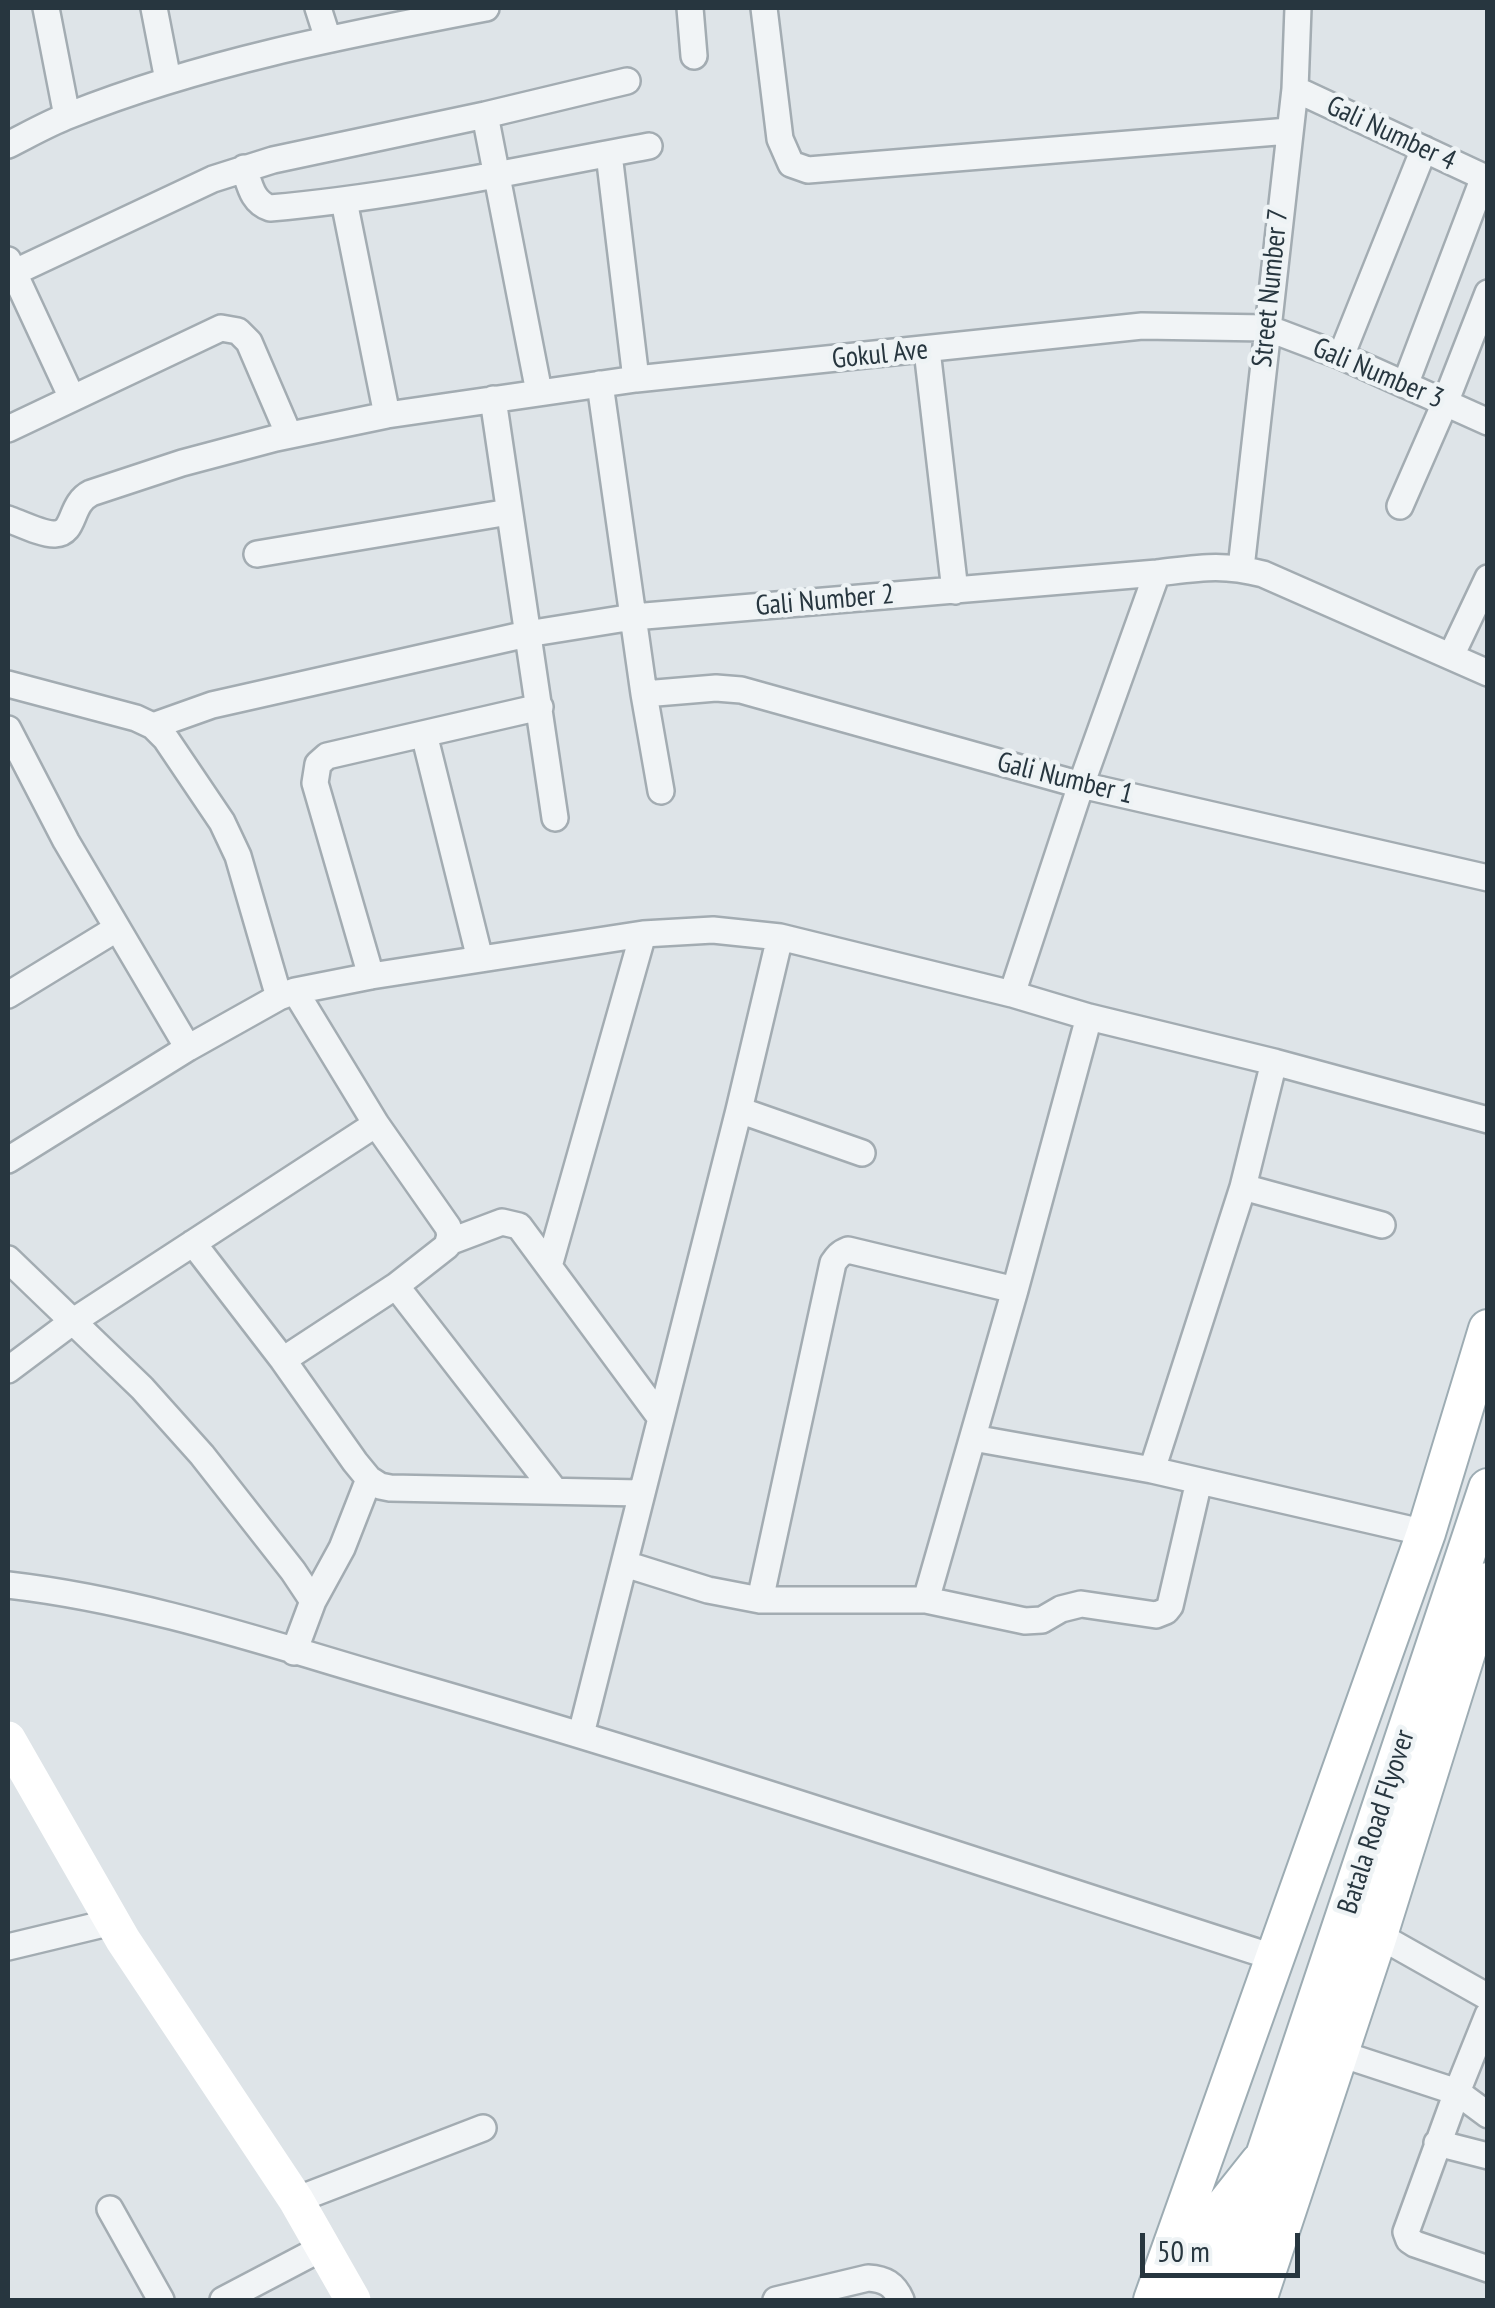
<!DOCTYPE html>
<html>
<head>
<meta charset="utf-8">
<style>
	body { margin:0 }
	#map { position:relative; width:1495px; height:2308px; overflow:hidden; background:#dee4e8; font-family:"PT Sans Narrow",sans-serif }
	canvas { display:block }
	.frame { position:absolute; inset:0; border:10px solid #27363f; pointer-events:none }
	.scale { position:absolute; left:1140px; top:2233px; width:160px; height:45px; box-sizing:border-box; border:5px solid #27363f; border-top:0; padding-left:12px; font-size:30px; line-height:35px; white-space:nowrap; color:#27363f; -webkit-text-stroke:8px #eef3f5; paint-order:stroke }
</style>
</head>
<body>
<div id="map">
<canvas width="1495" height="2308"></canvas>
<div class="frame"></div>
<div class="scale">50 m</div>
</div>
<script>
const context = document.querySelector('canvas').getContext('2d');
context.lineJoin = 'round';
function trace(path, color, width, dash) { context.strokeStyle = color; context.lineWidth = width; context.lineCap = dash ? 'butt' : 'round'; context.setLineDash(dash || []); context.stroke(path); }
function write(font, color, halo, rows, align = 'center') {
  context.font = font + ' "PT Sans Narrow",sans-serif'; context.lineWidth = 9; context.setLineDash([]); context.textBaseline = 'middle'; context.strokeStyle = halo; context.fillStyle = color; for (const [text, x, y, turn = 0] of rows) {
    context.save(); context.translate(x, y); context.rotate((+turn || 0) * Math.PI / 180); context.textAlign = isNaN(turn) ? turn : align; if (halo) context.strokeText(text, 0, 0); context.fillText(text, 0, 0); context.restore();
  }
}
const street = new Path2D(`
	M46 8 67 116
	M154 8 168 80
	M318 8 328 39
	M690 8 694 56
	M764 8 780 139 791 164 808 170 1289 131
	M1295 89 1488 179
	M485 115 539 392
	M8 145C28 135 49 123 70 115 203 62 345 35 486 8
	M609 154 636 379
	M244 168C250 185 252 202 270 208 398 197 523 169 649 146
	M344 201 387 415
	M8 260 72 398
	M13 273 213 179 273 160 485 115 627 81
	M927 350 955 591
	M1341 356 1424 149
	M600 384 644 694 661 791
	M1405 385 1484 177
	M493 399 555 818
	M8 429 221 328 238 331 249 342 289 435
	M1400 506 1445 403 1488 293
	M8 519C19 523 44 535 55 534 76 533 69 504 91 493L182 463 276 438 387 415 636 379 1142 326 1267 328 1341 356 1488 422
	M257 554 509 512
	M1241 568 1295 89 1298 8
	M1451 656 1488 578
	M8 684 136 718 153 726 166 739 222 822 238 856 279 997
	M644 694 716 688 741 690 1081 785 1488 878
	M153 726 212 705 527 634 633 617 1157 573C1199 568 1221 563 1263 574L1488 673
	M8 729 66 841 188 1048
	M424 734 480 959
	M371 976 315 783 318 764 327 756 540 707
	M1012 994 1081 785 1157 573
	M8 995 116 929
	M739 1110 862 1153
	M8 1160 188 1048 279 997 295 991 371 976 643 934 713 930 780 937 1012 994 1089 1017 1274 1062 1488 1120
	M1243 1187 1382 1225
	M449 1242 502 1222 519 1226 660 1417
	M193 1243 283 1360 355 1462 369 1479 380 1486 390 1488 641 1493
	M8 1259 142 1388 202 1455 293 1571 313 1601 294 1652
	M549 1266 643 934
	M396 1286 555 1491
	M283 1360 396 1286 447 1246 450 1235 448 1227 376 1124 295 991
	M8 1370 72 1322 376 1124
	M973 1438 1152 1470 1243 1187 1274 1062
	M1152 1470 1426 1533
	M625 1564 708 1590 760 1600H926L1025 1621 1042 1620 1061 1609 1081 1604 1156 1615 1166 1611 1170 1606 1199 1481
	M8 1585C148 1601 282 1648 418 1687 706 1770 990 1866 1276 1958
	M760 1600 833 1263C837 1257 840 1253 848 1250L1015 1290
	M926 1600 1015 1290 1089 1017
	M313 1601 342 1548 369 1479
	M581 1734 739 1110 780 937
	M1378 1935 1488 1997
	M8 1947 112 1922
	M1488 2015 1457 2092 1488 2115
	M1338 2053 1457 2092 1406 2232 1409 2240 1415 2244 1488 2269
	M1437 2143 1488 2156
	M296 2200 483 2128
	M110 2209 161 2300
	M223 2300 322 2248
	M776 2300 868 2278C885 2279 894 2284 901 2300`);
const secondary = new Path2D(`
	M8 1739 123 1940 296 2200 353 2300`);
const primary = new Path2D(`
	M1153 2300 1426 1533 1488 1329
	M1190 2300 1211 2246 1221 2211 1260 2162
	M1219 2300 1255 2212 1265 2156 1488 1488
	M1257 2300 1378 1935 1488 1582`);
const streetNames = [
	["Gali Number 4",1391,134,25],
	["Street Number 7",1271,288,-84],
	["Gokul Ave",880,355,-6],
	["Gali Number 3",1378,374,23],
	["Gali Number 2",825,601,-5],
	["Gali Number 1",1065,779,14],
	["Batala Road Flyover",1377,1822,-72]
];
trace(street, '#a3acb2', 30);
trace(primary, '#9dacb3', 42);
trace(street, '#f1f4f6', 25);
trace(secondary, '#fff', 35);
trace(primary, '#fff', 38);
write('28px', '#27363f', '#eef3f5', streetNames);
</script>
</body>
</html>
